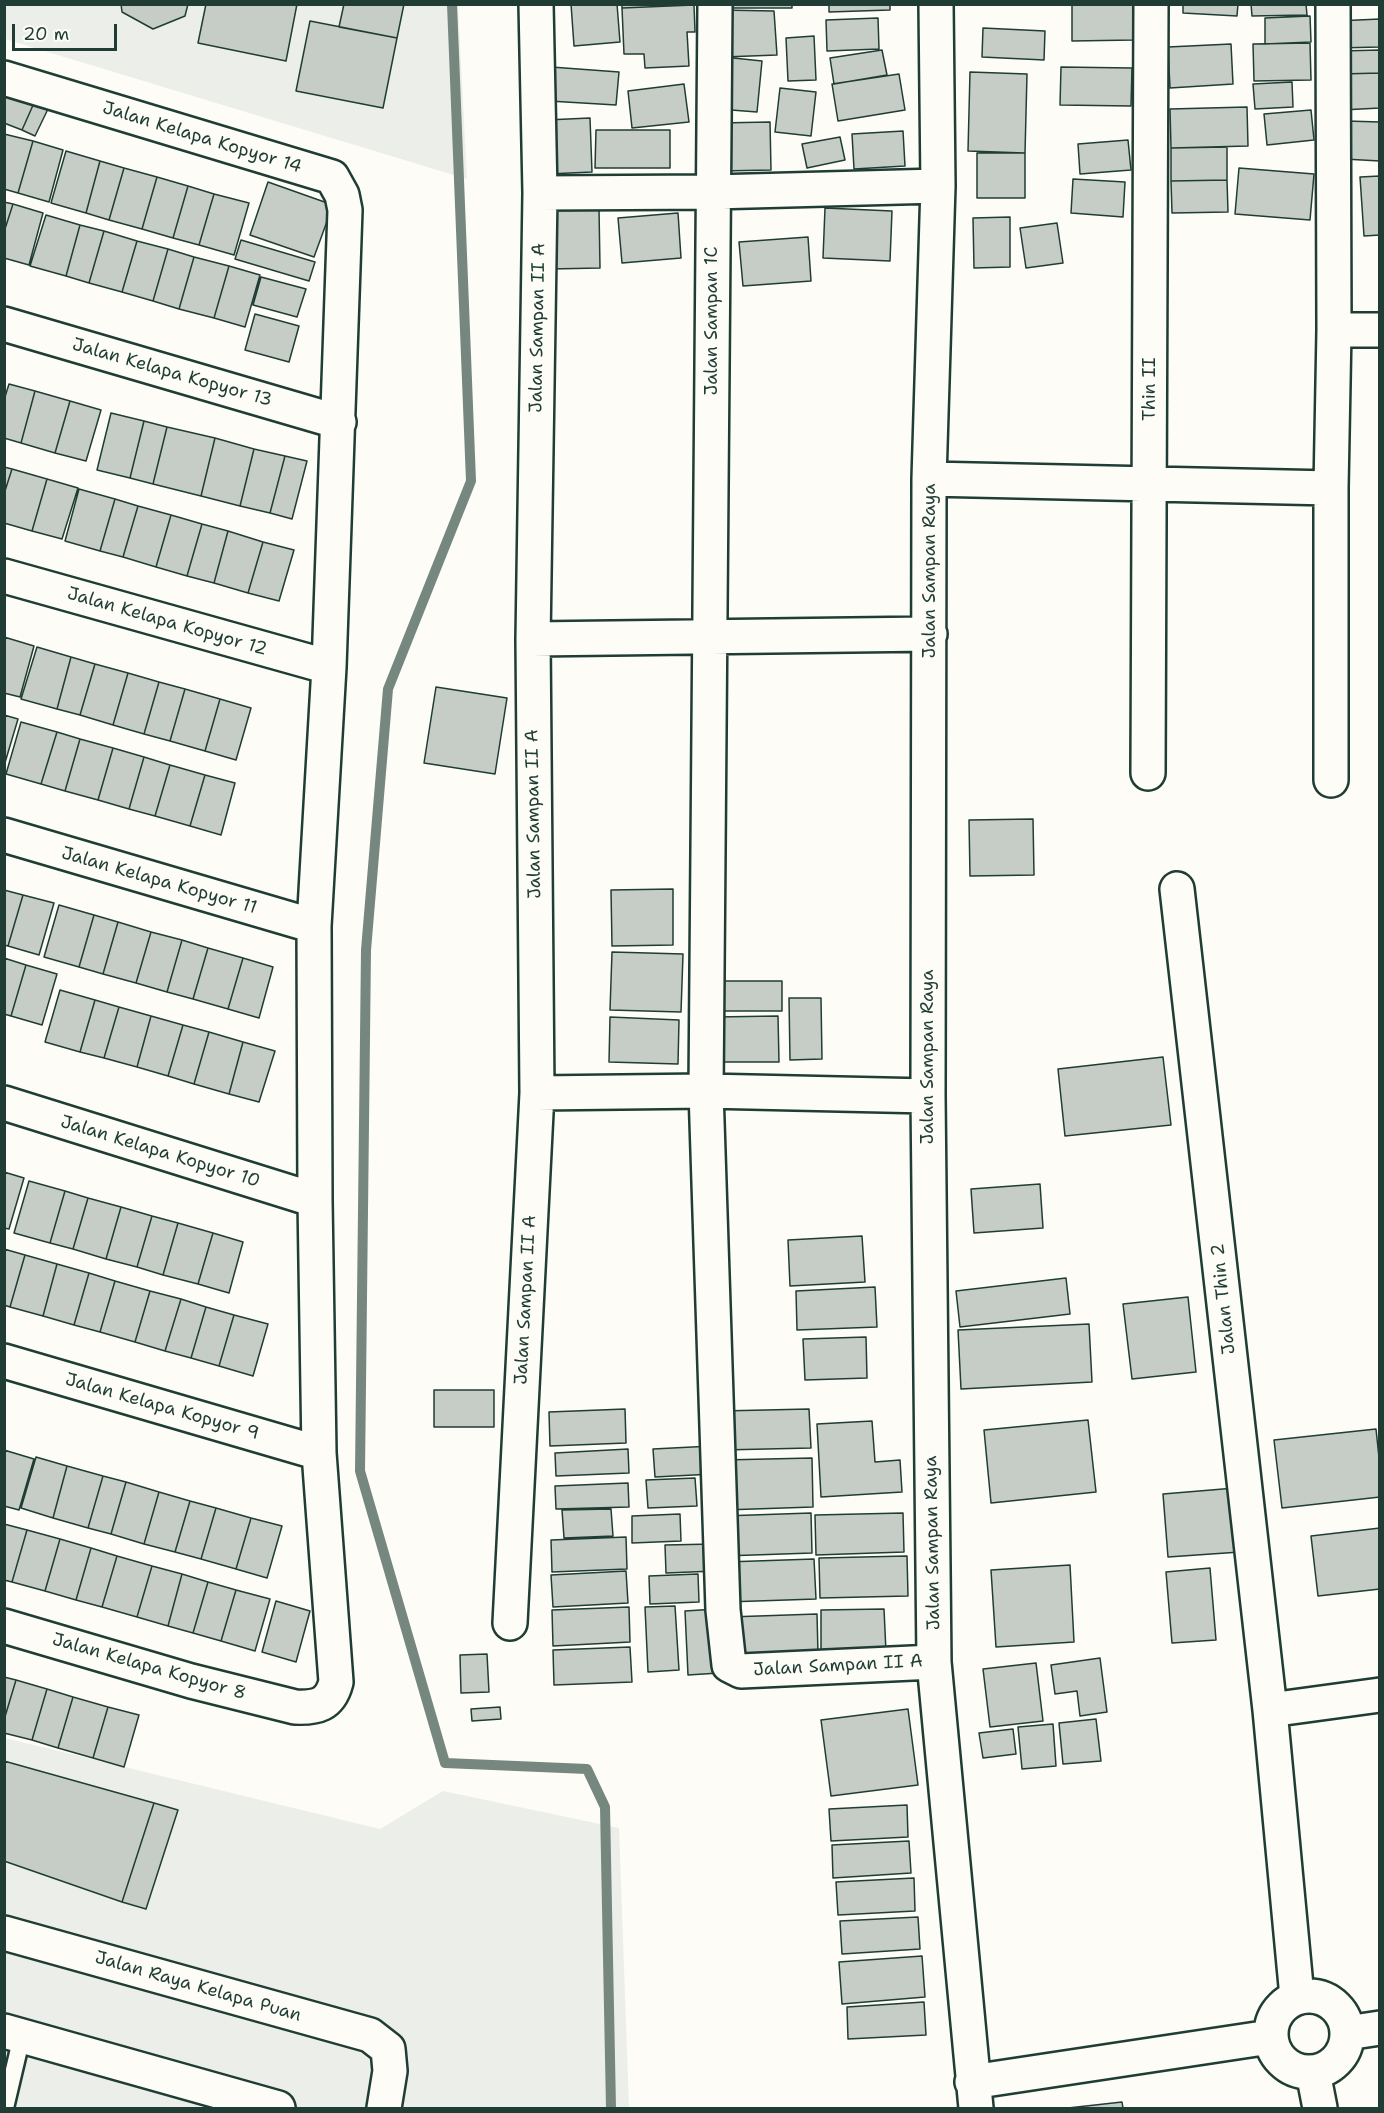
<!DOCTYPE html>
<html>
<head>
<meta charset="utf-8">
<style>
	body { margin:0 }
	#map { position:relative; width:1384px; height:2113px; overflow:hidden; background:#fdfcf7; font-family:"Shantell Sans",sans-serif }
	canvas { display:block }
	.frame { position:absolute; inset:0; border:6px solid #1f3d34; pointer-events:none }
	.scale { position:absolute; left:12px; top:24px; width:105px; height:27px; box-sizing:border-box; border:3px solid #1f3d34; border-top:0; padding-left:8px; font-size:18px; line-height:21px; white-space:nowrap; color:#1f3d34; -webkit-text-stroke:4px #fdfcf7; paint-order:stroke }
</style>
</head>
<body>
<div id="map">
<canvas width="1384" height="2113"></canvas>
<div class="frame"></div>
<div class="scale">20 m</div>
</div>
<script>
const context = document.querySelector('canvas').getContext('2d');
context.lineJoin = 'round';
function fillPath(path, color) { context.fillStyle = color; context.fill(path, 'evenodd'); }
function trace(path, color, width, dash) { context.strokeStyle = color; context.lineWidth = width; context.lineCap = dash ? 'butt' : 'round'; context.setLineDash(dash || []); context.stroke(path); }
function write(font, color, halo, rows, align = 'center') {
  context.font = font + ' "Shantell Sans",sans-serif'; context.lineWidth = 4.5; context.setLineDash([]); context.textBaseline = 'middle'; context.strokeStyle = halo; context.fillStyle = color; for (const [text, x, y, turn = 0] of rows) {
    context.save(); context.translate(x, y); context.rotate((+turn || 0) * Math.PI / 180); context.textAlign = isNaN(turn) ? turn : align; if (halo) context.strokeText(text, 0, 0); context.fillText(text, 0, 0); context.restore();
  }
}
const built = new Path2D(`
	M4 5H458L467 179 5 39Z
	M5 1738 380 1829 443 1791 619 1828 629 2108H5Z`);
const stream = new Path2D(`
	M452 4 471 481 388 689 366 950 360 1471 445 1763 587 1769 605 1807 611 2108`);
const building = new Path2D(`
	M121 4H188L185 16 153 29 122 12Z
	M206 4H297L286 61 198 43Z
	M344 4H404L397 38 339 27Z
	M571 4H617L620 42 574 46Z
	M622 4H694V5L622 8Z
	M730 4H792V8H730Z
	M829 4H890V10L829 12Z
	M1072 4H1134V40L1072 41Z
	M1183 4H1238L1237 16 1183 13Z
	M1251 4H1306L1307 15 1252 16Z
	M694 5 695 32H687L689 66 645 68 644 54H624L622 8Z
	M721 10 774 11 777 55 724 57Z
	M1310 16 1311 42 1265 44V18Z
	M878 18 879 49 827 51 826 20Z
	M1380 19V47L1337 48 1336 21Z
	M310 21 397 38 383 108 296 91Z
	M983 28 1045 31 1044 60 982 57Z
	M814 36 816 80 788 81 786 38Z
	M1310 43 1311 80 1254 81 1253 44Z
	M1231 44 1233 84 1170 88 1168 47Z
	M882 50 887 75 834 84 830 58Z
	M1380 50V73L1341 74V51Z
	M724 57 762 61 757 112 718 109Z
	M551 67 619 72 616 105 549 101Z
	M1061 67 1132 68 1131 106 1060 105Z
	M970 72 1027 74 1025 153 968 151Z
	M1380 73V108L1342 110 1341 74Z
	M899 74 905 110 838 121 832 84Z
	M1292 82 1293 107 1255 109 1253 84Z
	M684 84 689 122 632 128 628 91Z
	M780 88 816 92 811 136 775 132Z
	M8 92 34 103 22 130 4 123V100Z
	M34 103 48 109 35 136 22 130Z
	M1247 107 1248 146 1171 148 1170 109Z
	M1311 110 1314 140 1267 145 1264 114Z
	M590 118 592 172 548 174 546 120Z
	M1346 121 1380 122V161L1344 159Z
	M770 122 771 170 720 171 719 123Z
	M596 130H670V168H595Z
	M903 131 905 166 854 169 852 134Z
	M4 134 33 141 18 193 4 189Z
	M840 137 845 160 807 168 802 144Z
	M1128 140 1131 170 1080 174 1078 144Z
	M33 141 63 150 49 202 18 193Z
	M1227 147V180L1171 181V148Z
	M66 151 100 161 86 213 51 203Z
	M977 153H1025V198H977Z
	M100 161 124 168 109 220 86 213Z
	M124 168 157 177 142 229 109 220Z
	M1239 168 1314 174 1310 220 1235 214Z
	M1380 176V235L1364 236 1360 177Z
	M157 177 188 186 173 238 142 229Z
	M1073 179 1125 182 1123 217 1071 213Z
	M1227 180 1228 212 1172 213 1171 181Z
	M268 182 333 205 314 257 250 235Z
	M188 186 214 194 199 245 173 238Z
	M214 194 249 203 234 255 199 245Z
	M4 202 13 204 4 232Z
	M13 204 43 213 29 265 4 258V232Z
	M550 208H599L600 268 550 269Z
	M825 208 892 211 890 261 823 258Z
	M678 213 681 258 622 263 618 218Z
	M46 215 80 225 66 276 30 266Z
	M1010 217V267L974 268 973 218Z
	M1057 223 1063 263 1026 268 1020 228Z
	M80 225 104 231 89 283 66 276Z
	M104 231 137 241 122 292 89 283Z
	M808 237 811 281 743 286 739 242Z
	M241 240 315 262 309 281 235 259Z
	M137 241 168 249 153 301 122 292Z
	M168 249 194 257 179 309 153 301Z
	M194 257 229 266 214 318 179 309Z
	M229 266 260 275 245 327 214 318Z
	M261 277 306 289 297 317 253 305Z
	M255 314 299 326 289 362 245 350Z
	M9 384 35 391 21 443 4 438V400Z
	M35 391 70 401 55 453 21 443Z
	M70 401 101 410 86 461 55 453Z
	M111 413 144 421 130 478 97 470Z
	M144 421 167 427 153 484 130 478Z
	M167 427 215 438 201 496 153 484Z
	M215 438 254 449 240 506 201 496Z
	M254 449 285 456 270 513 240 506Z
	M285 456 307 461 292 519 270 513Z
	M4 467 12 469 4 494Z
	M12 469 47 479 32 531 4 523V494Z
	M47 479 78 488 62 539 32 531Z
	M79 489 115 499 100 551 65 541Z
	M115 499 138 506 123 557 100 551Z
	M138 506 171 515 156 567 123 557Z
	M171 515 202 524 187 576 156 567Z
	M202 524 228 531 214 583 187 576Z
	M228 531 263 542 248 593 214 583Z
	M263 542 294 550 279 601 248 593Z
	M4 637 34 646 20 697 4 693Z
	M37 647 71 657 57 709 21 699Z
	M71 657 95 664 80 715 57 709Z
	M95 664 128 673 113 725 80 715Z
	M128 673 159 682 144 734 113 725Z
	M159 682 185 689 170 741 144 734Z
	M436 687 507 698 495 774 424 763Z
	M185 689 220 699 205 751 170 741Z
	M220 699 251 708 236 760 205 751Z
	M4 715 18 719 4 766Z
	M21 722 57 732 41 784 6 774Z
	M57 732 80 739 65 791 41 784Z
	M80 739 113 748 98 800 65 791Z
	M113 748 144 757 129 809 98 800Z
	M144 757 170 765 155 816 129 809Z
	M170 765 205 775 190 826 155 816Z
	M205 775 235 783 221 835 190 826Z
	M1033 819 1034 875 970 876 969 820Z
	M673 889V945L612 946 611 890Z
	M4 890 23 895 8 946 4 945Z
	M23 895 54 903 39 955 8 946Z
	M59 905 94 915 79 967 44 957Z
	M94 915 118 922 103 974 79 967Z
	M118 922 151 932 136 983 103 974Z
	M151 932 182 940 167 992 136 983Z
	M182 940 208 948 193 999 167 992Z
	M208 948 243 958 228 1009 193 999Z
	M612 952 683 954 681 1012 610 1010Z
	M4 958 26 965 11 1016 4 1014Z
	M243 958 273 967 259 1018 228 1009Z
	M26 965 57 974 42 1025 11 1016Z
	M713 981H782V1011H712Z
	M60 990 95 1000 80 1052 45 1042Z
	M789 998H821L822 1059 790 1060Z
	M95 1000 119 1007 104 1058 80 1052Z
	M119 1007 151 1016 137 1067 104 1058Z
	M151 1016 183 1025 168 1076 137 1067Z
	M778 1016 779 1062H715V1017Z
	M610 1017 679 1020 678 1064 609 1062Z
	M183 1025 209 1032 194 1084 168 1076Z
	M209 1032 243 1042 229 1094 194 1084Z
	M243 1042 275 1051 259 1102 229 1094Z
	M1163 1057 1171 1125 1065 1136 1058 1069Z
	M4 1172 24 1178 9 1229 4 1228Z
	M29 1181 65 1191 50 1243 14 1233Z
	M1040 1184 1043 1228 974 1233 971 1189Z
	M65 1191 88 1198 73 1249 50 1243Z
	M88 1198 121 1207 106 1259 73 1249Z
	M121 1207 152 1216 137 1267 106 1259Z
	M152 1216 178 1223 163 1275 137 1267Z
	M178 1223 213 1233 198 1284 163 1275Z
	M213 1233 243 1242 229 1293 198 1284Z
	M862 1236 865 1282 790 1286 788 1240Z
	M4 1249 25 1255 10 1307 4 1305Z
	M25 1255 57 1264 43 1316 10 1307Z
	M57 1264 89 1273 74 1325 43 1316Z
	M89 1273 115 1281 100 1332 74 1325Z
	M1066 1278 1070 1314 960 1327 956 1291Z
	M115 1281 150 1291 135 1342 100 1332Z
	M875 1287 877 1327 797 1330 796 1291Z
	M150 1291 181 1299 165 1351 135 1342Z
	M1188 1297 1196 1372 1132 1379 1123 1304Z
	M181 1299 206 1307 191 1358 165 1351Z
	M206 1307 234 1315 219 1366 191 1358Z
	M234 1315 268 1324 253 1376 219 1366Z
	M1089 1324 1092 1382 961 1389 958 1330Z
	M866 1337 867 1378 805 1380 803 1339Z
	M434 1390H494V1427H434Z
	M625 1409 626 1443 550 1446 549 1412Z
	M809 1409 811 1448 722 1450 721 1411Z
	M1088 1420 1096 1492 991 1503 984 1430Z
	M872 1421 875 1462 900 1460 902 1492 821 1497 817 1424Z
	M1376 1429 1380 1467V1497L1282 1508 1274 1440Z
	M712 1446 713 1474 655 1477 653 1449Z
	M628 1449 629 1473 556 1476 555 1453Z
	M4 1450 34 1459 19 1510 4 1506Z
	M36 1457 67 1466 53 1518 21 1508Z
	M812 1458 813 1507 724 1510 723 1460Z
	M67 1466 103 1476 88 1528 53 1518Z
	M103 1476 126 1482 111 1534 88 1528Z
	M695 1478 697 1506 648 1508 646 1480Z
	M126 1482 159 1492 144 1544 111 1534Z
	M628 1483 629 1507 556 1509 555 1486Z
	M1235 1488 1240 1552 1168 1557 1163 1494Z
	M159 1492 190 1501 175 1552 144 1544Z
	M190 1501 216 1508 201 1559 175 1552Z
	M216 1508 251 1518 236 1569 201 1559Z
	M611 1509 613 1536 564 1538 562 1510Z
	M811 1513 812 1553 724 1556 723 1516Z
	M903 1513 904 1552 816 1555 815 1515Z
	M680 1514 681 1541 632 1543V1516Z
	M251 1518 282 1526 267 1578 236 1569Z
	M4 1524 27 1530 12 1582 4 1580Z
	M1380 1528V1589L1318 1596 1311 1536Z
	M27 1530 60 1539 45 1591 12 1582Z
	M626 1537 627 1569 552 1572 551 1540Z
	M60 1539 91 1548 76 1600 45 1591Z
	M714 1544 715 1571 666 1573 665 1545Z
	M91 1548 117 1556 102 1607 76 1600Z
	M117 1556 152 1566 137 1617 102 1607Z
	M907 1556 908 1596 820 1598 819 1558Z
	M814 1559 816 1599 727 1602 726 1562Z
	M1070 1565 1074 1642 996 1647 991 1570Z
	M152 1566 182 1574 168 1626 137 1617Z
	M1210 1568 1216 1640 1172 1643 1166 1572Z
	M626 1571 628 1603 553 1607 551 1575Z
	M182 1574 208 1582 193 1633 168 1626Z
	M698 1574 699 1602 650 1604 649 1576Z
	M208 1582 236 1590 221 1641 193 1633Z
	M236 1590 270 1599 255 1651 221 1641Z
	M276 1601 310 1611 296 1662 262 1652Z
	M675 1606 679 1670 648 1672 645 1607Z
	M629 1607 630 1642 553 1646 552 1610Z
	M716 1609 719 1673 688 1675 685 1611Z
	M884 1609 886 1652 821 1654V1610Z
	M817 1614 818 1654 730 1656 729 1617Z
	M630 1647 632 1682 554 1685 553 1650Z
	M487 1654 489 1692 461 1693 460 1655Z
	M1100 1658 1107 1712 1080 1716 1077 1691 1055 1694 1051 1665Z
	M1036 1663 1043 1721 990 1727 983 1669Z
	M4 1677 16 1680 4 1720Z
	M16 1680 47 1689 32 1740 4 1733V1720Z
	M47 1689 73 1697 58 1748 32 1740Z
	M73 1697 108 1707 93 1758 58 1748Z
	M108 1707 139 1715 124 1767 93 1758Z
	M500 1707 501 1719 472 1721 471 1709Z
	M908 1709 918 1785 831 1796 821 1720Z
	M1096 1719 1101 1761 1063 1764 1059 1723Z
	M1053 1724 1056 1766 1022 1769 1018 1727Z
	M1013 1729 1016 1754 983 1758 979 1733Z
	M4 1761 154 1803 122 1902 4 1861Z
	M154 1803 178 1810 146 1909 122 1902Z
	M907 1805 908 1837 831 1841 829 1809Z
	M909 1841 911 1873 833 1878 832 1845Z
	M914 1878 915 1911 838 1915 836 1882Z
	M918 1917 920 1949 842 1954 840 1921Z
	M922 1956 925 1997 842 2004 839 1962Z
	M924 2002 926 2035 848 2039 847 2007Z
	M1122 2102 1123 2108H1068Z`);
const lane = new Path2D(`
	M5 2108 22 2036`);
const street = new Path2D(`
	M715 4 706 1091 723 1610 729 1665 741 1671 934 1662
	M936 4 938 186 929 479 928 1096 934 1662 976 2108
	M4 78 332 177 342 195 345 210 329 667 314 926 315 1200 319 1453 336 1682C330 1705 317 1708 295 1707L191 1681 4 1626
	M540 193 713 192 938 186
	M4 324 339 422
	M1334 330H1380
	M929 479 1331 488
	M4 576 329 667
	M533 639 930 634
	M1148 773 1151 4
	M1331 780V488L1334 330 1333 4
	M4 835 314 926
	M1177 889 1270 1710 1297 1997
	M537 1093 706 1091 928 1096
	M4 1103 315 1200
	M4 1361 319 1453
	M510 1623 537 1093 533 639 540 193 536 4
	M1270 1710 1380 1695
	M1271 2034a38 38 0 1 1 76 0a38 38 0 1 1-76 0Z
	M1347 2033 1380 2028
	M1313 2072 1320 2108
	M972 2082 1270 2037`);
const secondary = new Path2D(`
	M4 1933 370 2035 388 2049 390 2071 384 2108
	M4 2031 278 2108`);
const streetNames = [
	["Jalan Kelapa Kopyor 14",202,138,17],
	["Jalan Sampan 1C",712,321,-90],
	["Jalan Sampan II A",538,328,-89],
	["Jalan Kelapa Kopyor 13",172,373,16],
	["Thin II",1150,389,-90],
	["Jalan Sampan Raya",930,571,-90],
	["Jalan Kelapa Kopyor 12",167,622,16],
	["Jalan Sampan II A",534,814,-91],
	["Jalan Kelapa Kopyor 11",159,881,16],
	["Jalan Sampan Raya",928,1057,-90],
	["Jalan Kelapa Kopyor 10",160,1152,17],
	["Jalan Thin 2",1224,1299,-96],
	["Jalan Sampan II A",526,1300,-87],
	["Jalan Kelapa Kopyor 9",162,1407,16],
	["Jalan Sampan Raya",933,1543,-91],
	["Jalan Sampan II A",838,1666,-3],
	["Jalan Kelapa Kopyor 8",149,1667,16],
	["Jalan Raya Kelapa Puan",198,1987,16]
];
fillPath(built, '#eceee9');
trace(stream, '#75877f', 10);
fillPath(building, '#c6cdc7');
trace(building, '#1f3d34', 1.5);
trace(lane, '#1f3d34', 21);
trace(street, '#1f3d34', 38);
trace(secondary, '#1f3d34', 38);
trace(lane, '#fdfcf7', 16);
trace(street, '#fdfcf7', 33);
trace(secondary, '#fdfcf7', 33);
write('18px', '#1f3d34', '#fdfcf7', streetNames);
</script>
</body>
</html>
